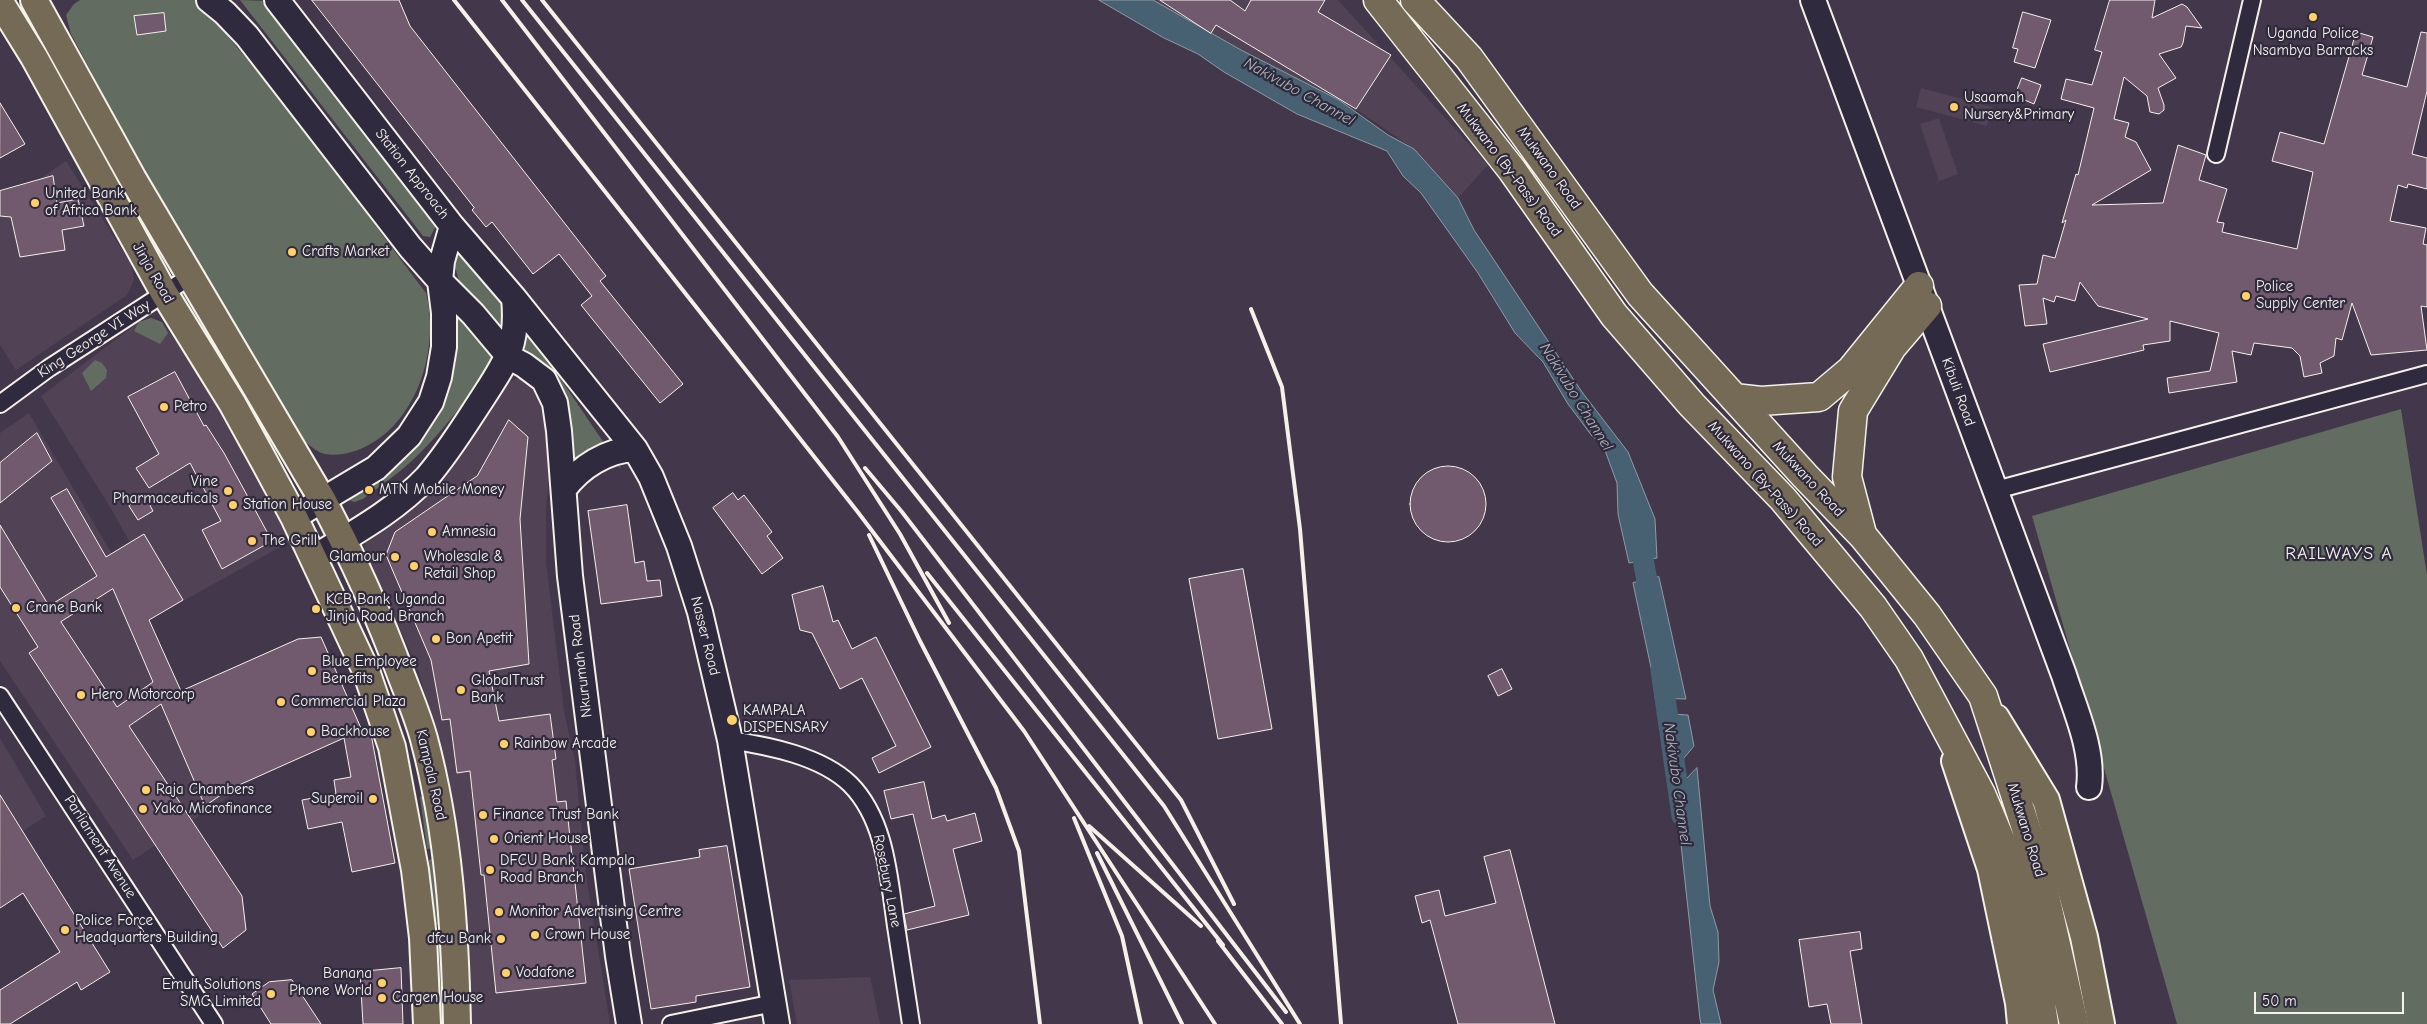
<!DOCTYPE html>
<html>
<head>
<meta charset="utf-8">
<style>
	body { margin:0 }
	#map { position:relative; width:2427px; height:1024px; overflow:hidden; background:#43384b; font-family:"Comic Neue",sans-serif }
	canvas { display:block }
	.scale { position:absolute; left:2254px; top:992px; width:150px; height:22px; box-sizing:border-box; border:2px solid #f4f1e8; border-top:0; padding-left:6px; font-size:15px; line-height:18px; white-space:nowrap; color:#f4f1e8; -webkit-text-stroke:4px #2f2a3d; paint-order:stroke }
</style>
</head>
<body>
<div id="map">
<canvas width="2427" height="1024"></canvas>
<div class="scale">50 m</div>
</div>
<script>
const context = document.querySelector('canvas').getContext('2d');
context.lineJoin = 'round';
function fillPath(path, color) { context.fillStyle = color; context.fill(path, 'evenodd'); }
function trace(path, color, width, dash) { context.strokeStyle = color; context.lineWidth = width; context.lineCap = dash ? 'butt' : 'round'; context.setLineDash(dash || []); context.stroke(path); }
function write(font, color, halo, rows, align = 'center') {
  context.font = font + ' "Comic Neue",sans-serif'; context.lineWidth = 4.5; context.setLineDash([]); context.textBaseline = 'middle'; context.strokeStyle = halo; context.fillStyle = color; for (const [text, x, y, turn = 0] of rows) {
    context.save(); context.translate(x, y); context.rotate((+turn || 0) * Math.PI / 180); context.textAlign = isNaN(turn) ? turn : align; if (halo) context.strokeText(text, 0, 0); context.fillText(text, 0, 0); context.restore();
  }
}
const built = new Path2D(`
	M1153 0H1338L1488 165 1458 198 1414 149 1356 109 1241 50Z
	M1921 88 1992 107 1987 126 1916 107Z
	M1939 118 1958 174 1939 181 1920 124Z
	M66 161 131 264 134 280 127 295 16 370 0 345V206Z
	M151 318 162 322 242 436 300 536 167 610 113 512 41 396 139 322Z
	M520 377 536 388 554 420 546 510V562L564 711 575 761 586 875 610 1024H468L462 890 449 780 417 666 364 550 367 530 505 384Z
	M29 413 129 583 230 796 133 860 0 661V433Z
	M0 738 46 816 0 846Z
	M870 977 880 1024H797L789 980Z`);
const green = new Path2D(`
	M80 0H195C280 91 351 194 426 293 441 350 415 431 355 451 346 454 334 456 325 454 318 453 311 446 305 442L167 215 71 34 66 15 74 4Z
	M240 0 266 1 437 217 436 226 430 237 423 236Z
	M101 140 160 243 151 248 92 146Z
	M461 249 505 302 507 335 459 281 452 256Z
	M186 288 217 337 207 343 178 295Z
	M453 301 496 353C475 389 447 427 417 456 401 472 381 485 363 499L354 502 349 500 441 397 457 344Z
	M151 318 162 322 168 333 160 344 134 331 139 322Z
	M524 325 621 468 610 463 569 470 566 397 548 373 523 348Z
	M221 344 283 448 275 453 214 349Z
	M95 360 102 363 107 370 106 378 91 391 82 373Z
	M2401 409 2427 575V1024H2177L2032 516Z
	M429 795 438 847 427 849 420 797Z
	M438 857 445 925H435L429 860Z
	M434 938H446L449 1013 439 1012Z`);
const water = new Path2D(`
	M1099 0H1153L1241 50 1339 100 1388 135 1414 149 1458 198 1474 230 1582 392 1628 452 1655 519 1657 558 1629 563 1618 514 1617 483 1603 445 1592 436 1568 404 1543 362 1515 333 1478 273 1421 193 1403 176 1387 151 1297 114 1224 72 1198 54 1164 38Z
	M1659 577 1686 699 1655 698 1653 677 1633 583Z
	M1658 713 1688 715 1694 746 1669 776Z
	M1697 768 1710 906 1718 932 1719 962 1713 990 1721 1024H1701L1700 1019 1679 826 1673 793Z`);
const canal = new Path2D(`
	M1638 532 1652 608
	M1661 670 1682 816`);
const building = new Path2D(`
	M312 0H399L410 26 606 276 600 281 683 384 660 403 581 305 592 296 559 254 533 274 492 222 486 227 472 210 474 208Z
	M1160 0H1230L1245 11 1251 0H1325L1318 12 1391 55 1356 109 1216 25 1211 33Z
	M2110 0H2155L2152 18 2182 4 2187 7 2202 28 2186 26 2183 43 2181 47 2159 54 2176 78 2158 88 2164 105V110L2159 114 2150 112 2147 96 2124 77 2114 119 2129 123 2125 137 2136 142 2151 170 2092 205 2163 203 2178 145 2206 155 2199 180 2227 189 2217 222 2224 223 2222 232 2297 249 2313 172 2272 161 2280 132 2324 144 2356 32 2373 37 2362 75 2407 87 2421 32 2427 33V91L2412 154 2427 158V189L2408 184 2407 188 2398 185 2390 221 2426 228 2423 244 2427 245V307L2421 306 2427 350 2371 355 2352 303 2342 340 2336 338 2334 356 2320 363 2322 373 2304 377 2300 356 2292 348 2254 343 2251 355 2232 351 2237 382 2169 393 2167 378 2210 371 2219 333 2170 321V341L2143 345 2144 350 2050 372 2043 344 2148 319 2098 306 2080 282 2075 301 2056 296 2054 302 2043 298 2047 324 2025 326 2019 285 2037 284 2043 255 2055 258 2066 220 2062 223 2076 174 2078 175 2094 108 2061 99 2066 79 2092 85 2102 52 2095 50Z
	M2023 12 2051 20 2035 68 2014 62 2018 49 2013 48Z
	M164 13 166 31 137 35 134 16Z
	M2022 78 2041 85 2034 104 2015 96Z
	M0 103 25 144 0 158Z
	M53 176 57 203 78 199 84 226 62 230 65 250 20 257 11 217 0 216V191Z
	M175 372 204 426 206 425 224 453 272 541 222 569 202 530 221 521 190 463 149 488 136 468 159 454 128 397Z
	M509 420 528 437 520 519 529 664 489 671 499 721 550 714 556 759 552 760 557 802 566 801 586 983 496 993 484 875H481L470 771 457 773 450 719 442 720 431 660 386 555 395 532 477 476Z
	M37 433 52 461 0 503V463Z
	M1410 504a38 38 0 1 1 76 0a38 38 0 1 1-76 0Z
	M67 489 106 557 144 534 183 600 149 620 181 691 298 639 321 637 364 735 371 734 395 863 352 872 342 822 308 829 302 800 336 794 334 780 351 777 344 738 228 790 205 806 161 704 129 726 242 896 246 930 223 948 29 653 38 647 0 587V525L49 606 97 576 51 498ZM113 589 153 682 117 707 61 622Z
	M733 493 738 500 744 495 772 532 767 536 783 558 762 574 713 508Z
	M145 496 153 511 138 520 129 506Z
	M627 505 635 563 644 561 647 581 660 580 662 596 601 604 588 511Z
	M1243 569 1272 729 1218 739 1189 579Z
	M823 586 833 622 838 620 852 649 876 637 931 747 879 773 872 758 896 746 862 678 840 689 812 633 800 630 792 595Z
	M1502 669 1512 689 1498 696 1488 676Z
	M924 782 932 819 945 815 947 821 975 813 982 841 953 849 969 915 907 930 904 914 935 906 913 814 891 819 884 791Z
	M0 795 110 972 81 990 77 982 10 1024H0V990L60 952 23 893 0 908Z
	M727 846 750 987 696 996V1002L651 1009 629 869 700 857 699 850Z
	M1510 850 1555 1024H1458L1430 920 1422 923 1415 896 1439 890 1445 916 1496 903 1484 857Z
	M1860 932 1862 949 1850 951 1862 1024H1831L1827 1004 1809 1007 1799 940Z
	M401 968 403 1024H363L360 972Z
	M292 980 321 1024H271L252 994 269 982Z`);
const street = new Path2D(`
	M2216 154 2252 0
	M0 404 49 368 191 276
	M1996 490 2427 374
	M0 696 214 1024
	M730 740C769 746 821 756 850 784 886 820 889 879 896 926 901 959 906 991 911 1024
	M671 1024 774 1003`);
const secondary = new Path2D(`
	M209 0 225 13 247 36 410 247 440 281 444 313V347L439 377 431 402 409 436 376 468 294 517
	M277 0 452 226 514 298C519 347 505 363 480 402 463 428 447 454 427 477 395 511 352 534 313 558
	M1813 0 2064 675C2075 710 2094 750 2089 787
	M452 226 442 261 440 281 473 314 509 357 524 365 544 380 555 403 559 431 570 576 618 956 629 1024
	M514 298 635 449 651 477 679 546 700 612 730 740 777 1024
	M564 489C580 467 607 450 635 449`);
const primary = new Path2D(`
	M34 0 133 179 322 499C352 556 379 615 401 675 409 696 418 717 424 739 449 832 455 929 457 1024
	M0 2 34 57 164 293 232 403 265 463 294 517 366 671 392 747 415 870 423 938 427 1024
	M1996 718 2046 800 2084 937 2101 1024
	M1955 761 1991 869 2019 1003 2021 1024`);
const highway = new Path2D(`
	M1378 0 1512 170 1614 315 1692 405 1783 499 1873 607 1909 659 1981 794 2005 851 2031 940 2044 1024
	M1415 0 1469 58 1640 294 1805 476 1863 536 1927 615 1983 696 2038 865 2074 1024
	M1734 398 1761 401 1819 397 1851 370 1919 286
	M1862 534 1847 477 1853 411 1892 347 1927 306`);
const rail = new Path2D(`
	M454 0 857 511 1024 731 1215 1024
	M502 0 838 437 900 534 949 623
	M522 0 1164 806 1300 1024
	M542 0 1181 800 1234 904
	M1251 309 1282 387 1300 529 1341 1024
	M865 468 902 512 1286 1012
	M869 535 920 641 996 788 1019 851 1040 1024
	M927 573 1223 945
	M1074 818 1122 936 1141 1024
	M1089 826 1201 926
	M1097 853 1182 1024
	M1218 941 1282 1024`);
const markers = [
	[2313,17,5,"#ffd166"],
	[1954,107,5,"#ffd166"],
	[35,203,5,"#ffd166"],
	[292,252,5,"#ffd166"],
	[2246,296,5,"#ffd166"],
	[164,407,5,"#ffd166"],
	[369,490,5,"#ffd166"],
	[228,491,5,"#ffd166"],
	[233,505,5,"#ffd166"],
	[432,532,5,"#ffd166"],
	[252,541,5,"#ffd166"],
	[395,557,5,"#ffd166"],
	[414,566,5,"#ffd166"],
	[16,608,5,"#ffd166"],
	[316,609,5,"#ffd166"],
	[436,639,5,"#ffd166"],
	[312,671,5,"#ffd166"],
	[461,690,5,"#ffd166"],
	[81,695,5,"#ffd166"],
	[281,702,5,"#ffd166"],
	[732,720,6,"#ffd166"],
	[311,732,5,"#ffd166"],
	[504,744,5,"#ffd166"],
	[146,790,5,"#ffd166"],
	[373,799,5,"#ffd166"],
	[143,809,5,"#ffd166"],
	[483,815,5,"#ffd166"],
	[494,839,5,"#ffd166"],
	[490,870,5,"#ffd166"],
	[499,912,5,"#ffd166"],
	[65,930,5,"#ffd166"],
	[535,935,5,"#ffd166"],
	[501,939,5,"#ffd166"],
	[506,973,5,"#ffd166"],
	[382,983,5,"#ffd166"],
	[271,994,5,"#ffd166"],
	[382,998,5,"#ffd166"]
];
const poiNames = [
	["Uganda Police",2313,34,"center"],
	["Nsambya Barracks",2313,51,"center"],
	["Usaamah",1964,98],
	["Nursery&Primary",1964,115],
	["United Bank",45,194],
	["of Africa Bank",45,211],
	["Crafts Market",302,252],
	["Police",2256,287],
	["Supply Center",2256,304],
	["Petro",174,407],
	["Vine",218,482,"right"],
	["Pharmaceuticals",218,499,"right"],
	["MTN Mobile Money",379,490],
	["Station House",243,505],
	["Amnesia",442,532],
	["The Grill",262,541],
	["Glamour",385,557,"right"],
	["Wholesale &",424,557],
	["Retail Shop",424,574],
	["KCB Bank Uganda",326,600],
	["Jinja Road Branch",326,617],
	["Crane Bank",26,608],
	["Bon Apetit",446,639],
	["Blue Employee",322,662],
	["Benefits",322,679],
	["GlobalTrust",471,681],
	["Bank",471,698],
	["Hero Motorcorp",91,695],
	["Commercial Plaza",291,702],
	["KAMPALA",743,711],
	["DISPENSARY",743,728],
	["Backhouse",321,732],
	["Rainbow Arcade",514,744],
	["Raja Chambers",156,790],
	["Superoil",363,799,"right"],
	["Yako Microfinance",153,809],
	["Finance Trust Bank",493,815],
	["Orient House",504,839],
	["DFCU Bank Kampala",500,861],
	["Road Branch",500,878],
	["Monitor Advertising Centre",509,912],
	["Police Force",75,921],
	["Headquarters Building",75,938],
	["Crown House",545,935],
	["dfcu Bank",491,939,"right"],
	["Vodafone",516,973],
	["Banana",372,974,"right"],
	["Phone World",372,991,"right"],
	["Emult Solutions",261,985,"right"],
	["SMC Limited",261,1002,"right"],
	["Cargen House",392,998]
];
const streetNames = [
	["Mukwano Road",1549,168,54],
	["Mukwano (By-Pass) Road",1509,170,53],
	["Station Approach",412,174,52],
	["Jinja Road",153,273,60],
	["King George VI Way",94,339,-33],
	["Kibuli Road",1958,392,70],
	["Mukwano Road",1808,479,47],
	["Mukwano (By-Pass) Road",1765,484,48],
	["Nasser Road",705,636,76],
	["Nkurumah Road",581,666,-97],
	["Kampala Road",431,775,77],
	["Mukwano Road",2026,830,73],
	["Parliament Avenue",100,847,57],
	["Rosebury Lane",887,881,79]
];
const waterNames = [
	["Nakivubo Channel",1299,92,29],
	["Nakivubo Channel",1576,397,58],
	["Nakivubo Channel",1677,784,82]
];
const quarterNames = [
	["RAILWAYS A",2339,554]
];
fillPath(built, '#514255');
fillPath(green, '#626c60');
fillPath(water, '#486172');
trace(water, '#8d9ba1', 1);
trace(canal, '#486172', 21);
fillPath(building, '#715a6d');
trace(building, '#f4f1e8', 1);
trace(street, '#f4f1e8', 20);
trace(secondary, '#f4f1e8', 28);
trace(primary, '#f4f1e8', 30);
trace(highway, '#f4f1e8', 31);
trace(street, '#2f2a3d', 16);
trace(secondary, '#2f2a3d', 24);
trace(primary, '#756a55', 26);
trace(highway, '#756a55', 28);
trace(rail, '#f4f1e8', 4);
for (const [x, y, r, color] of markers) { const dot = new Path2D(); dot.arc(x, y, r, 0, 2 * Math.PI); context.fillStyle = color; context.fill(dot); trace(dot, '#2f2a3d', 2); }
write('15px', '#f4f1e8', '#2f2a3d', poiNames, 'left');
write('15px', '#f4f1e8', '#2f2a3d', streetNames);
write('italic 16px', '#afb7b9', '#2f2a3d', waterNames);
context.letterSpacing = '1px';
write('18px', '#f4f1e8', '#2f2a3d', quarterNames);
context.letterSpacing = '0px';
</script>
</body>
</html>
